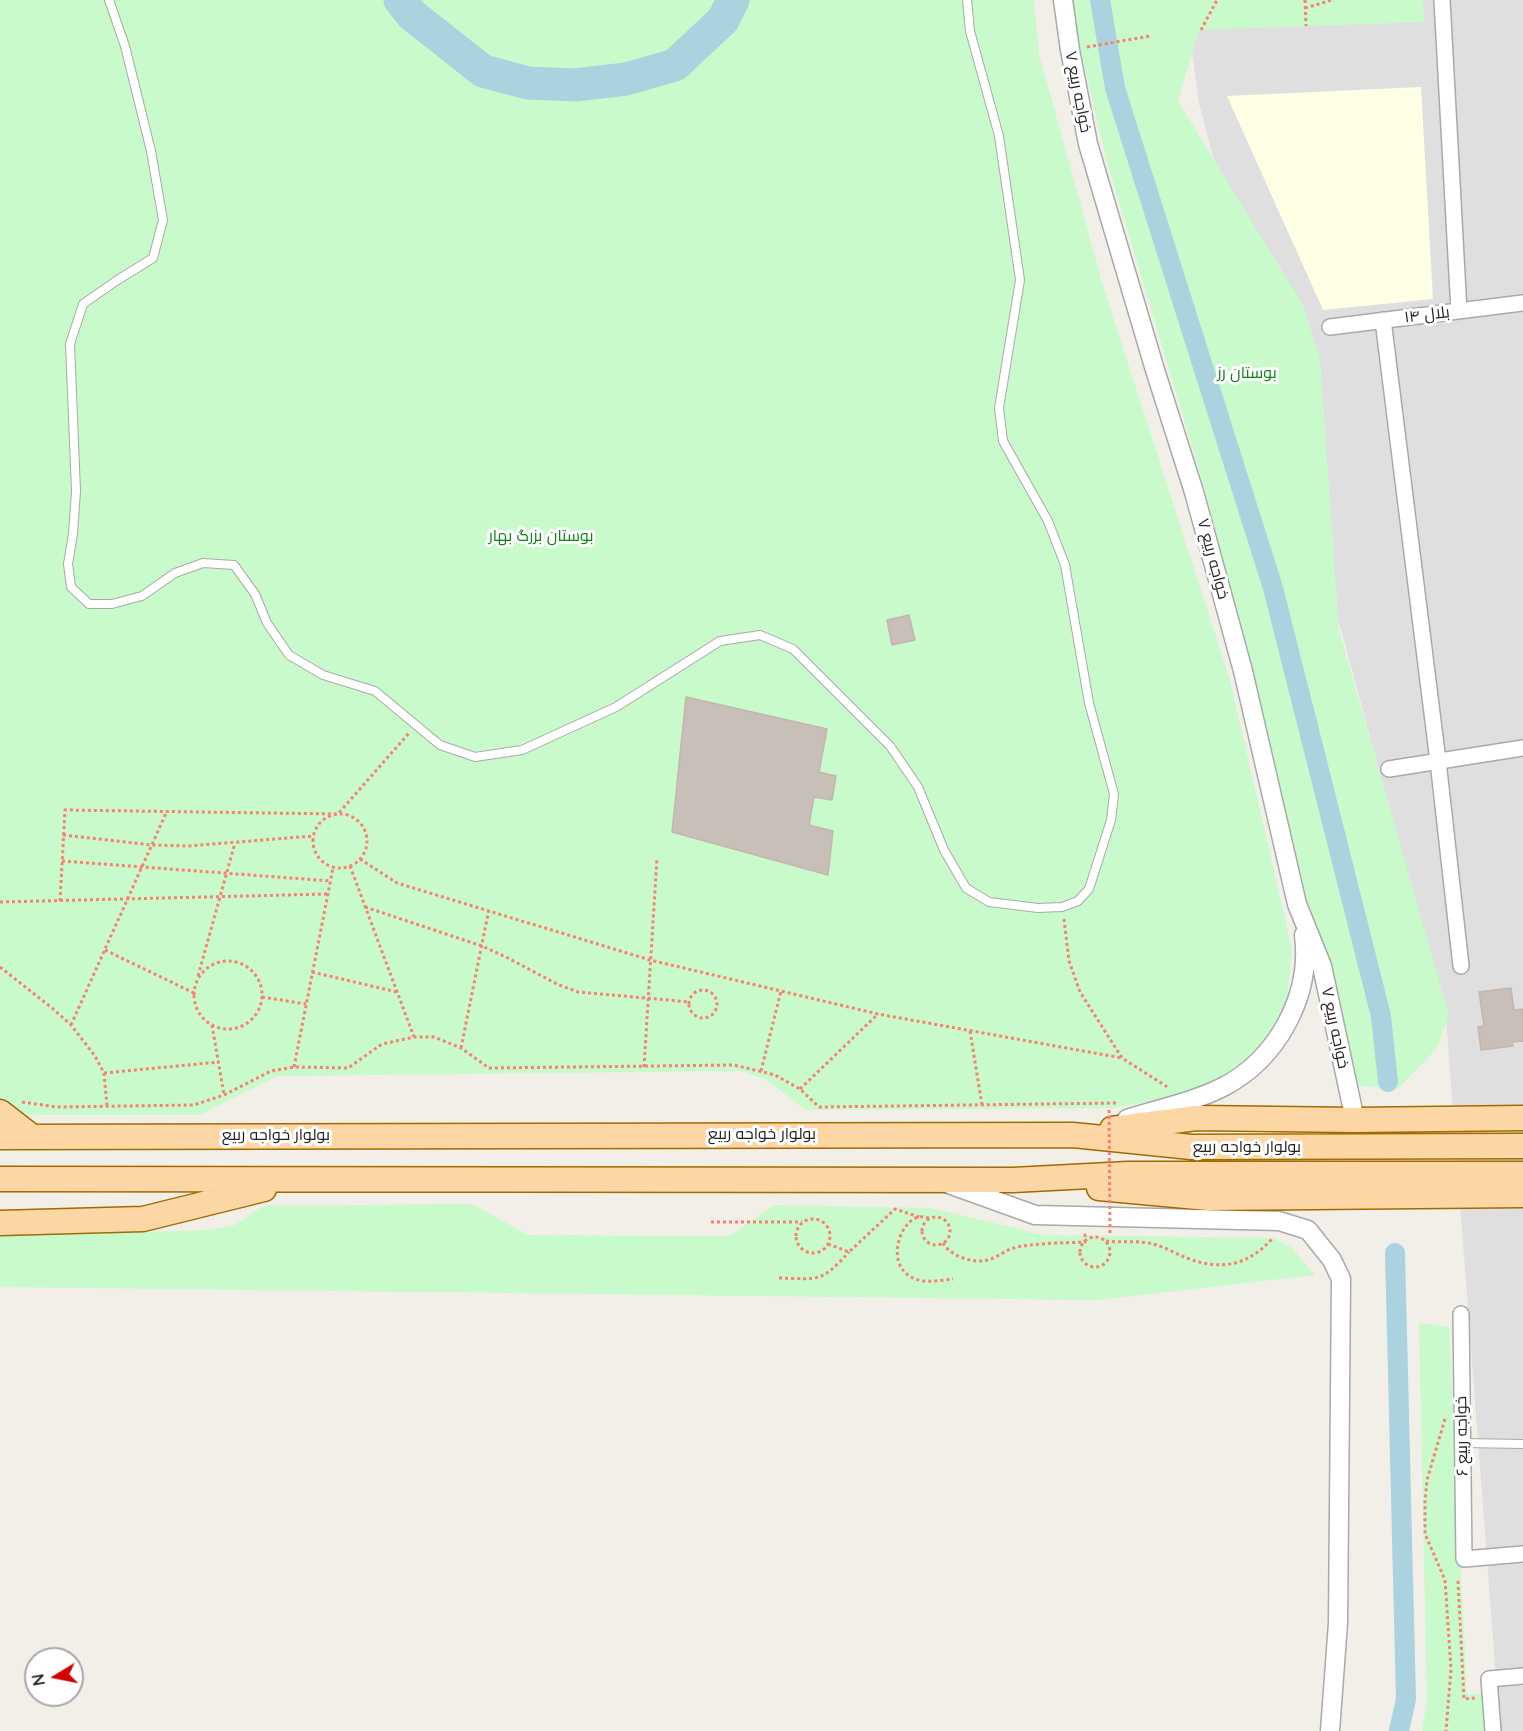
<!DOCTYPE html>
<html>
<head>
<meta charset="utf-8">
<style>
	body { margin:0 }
	#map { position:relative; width:1523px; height:1731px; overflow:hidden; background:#f2efe9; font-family:Quicksand,sans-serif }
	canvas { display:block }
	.north { position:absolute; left:24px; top:1647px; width:60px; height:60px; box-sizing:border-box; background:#fff; border:2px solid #a7a7a7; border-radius:50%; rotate:260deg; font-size:16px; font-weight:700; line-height:24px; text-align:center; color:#222 }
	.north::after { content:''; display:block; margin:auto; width:21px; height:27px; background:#d40000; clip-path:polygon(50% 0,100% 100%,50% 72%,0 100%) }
</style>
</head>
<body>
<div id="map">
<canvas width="1523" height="1731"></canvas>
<div class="north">N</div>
</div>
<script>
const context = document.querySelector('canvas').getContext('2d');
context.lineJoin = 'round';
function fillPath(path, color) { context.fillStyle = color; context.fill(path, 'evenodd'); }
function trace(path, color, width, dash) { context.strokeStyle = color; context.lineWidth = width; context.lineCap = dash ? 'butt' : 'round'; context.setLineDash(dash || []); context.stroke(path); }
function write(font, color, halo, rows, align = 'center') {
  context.font = font + ' Quicksand,Cairo,sans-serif'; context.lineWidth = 6; context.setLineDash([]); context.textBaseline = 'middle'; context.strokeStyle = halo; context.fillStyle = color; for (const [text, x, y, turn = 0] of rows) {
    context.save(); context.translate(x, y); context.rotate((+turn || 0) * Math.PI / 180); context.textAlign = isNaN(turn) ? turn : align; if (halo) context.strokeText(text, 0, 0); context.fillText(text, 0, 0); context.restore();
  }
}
const residential = new Path2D(`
	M1185 0H1523V1731H1500L1446 1018 1199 104Z`);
const education = new Path2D(`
	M1421 87 1433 299 1323 310 1227 96Z`);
const park = new Path2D(`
	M0 0H1034L1039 54 1104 289 1230 680 1292 949 1287 1004 1265 1046 1216 1080 1171 1098 1113 1108 805 1110 767 1080 741 1071 278 1076 199 1115H30L2 1107 0 1104Z
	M1073 0H1423L1424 22 1199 30 1178 101 1303 305 1320 359 1339 630 1449 1015 1437 1048 1399 1088 1360 1086 1343 1078 1259 701 1205 490 1106 158 1077 35Z
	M472 1204 528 1235 730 1236 774 1205 931 1208 1044 1235 1274 1238 1291 1247 1315 1275 1097 1300 0 1287V1236L207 1230 235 1225 263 1206Z
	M1419 1323 1449 1327 1467 1694H1483L1486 1731H1422L1427 1703Z`);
const canal = new Path2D(`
	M1100 0 1115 88 1273 588 1381 1016 1388 1082
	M1395 1253 1406 1699 1399 1731`);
const river = new Path2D(`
	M400 0 412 15 483 71 528 83 575 85 626 79 675 65 723 20 733 0`);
const building = new Path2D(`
	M909 615 915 640 892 645 887 620Z
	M686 697 827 729 819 772 836 776 832 800 814 797 809 825 833 831 828 875 672 832Z
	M1511 988 1514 1010 1523 1009V1041L1512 1042 1513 1046 1481 1050 1478 1027 1484 1026 1479 992Z`);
const path = new Path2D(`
	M1305 0 1306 26
	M1305 8 1332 0
	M1201 30 1217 0
	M1087 47 1150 36
	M313 841a27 27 0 1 1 54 0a27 27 0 1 1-54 0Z
	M63 835 152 845 188 846 313 836
	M360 859 397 883 650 960 878 1014 1122 1058
	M62 861 331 881
	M350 866 414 1037
	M60 901 65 810 338 814 409 733
	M0 902 328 894
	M365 907 482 946 506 957 557 984 578 992 690 1002
	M1064 919 1069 961 1080 992 1122 1058 1169 1088
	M105 950 194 993
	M194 995a34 34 0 1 1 68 0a34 34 0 1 1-68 0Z
	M0 967 52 1008 71 1025 95 1056 104 1073 107 1106
	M312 972 397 992
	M198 976 235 843
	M689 1004a14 14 0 1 1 28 0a14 14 0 1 1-28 0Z
	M262 997 306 1004
	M71 1025 167 811
	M212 1025 224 1095
	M970 1031 982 1105
	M461 1048 489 909
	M294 1067 333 868
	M644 1067 657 858
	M761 1071 781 991
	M104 1073 219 1062
	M800 1089 878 1014
	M22 1102 57 1107 194 1105 224 1095 271 1071 294 1067 348 1068 382 1044 414 1037H434L461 1048 489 1068 734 1065 775 1075 800 1089 819 1107 1118 1103
	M922 1231a14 14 0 1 1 28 0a14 14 0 1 1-28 0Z
	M929 1218C926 1218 923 1216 920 1217 899 1218 880 1275 924 1281 933 1282 944 1280 953 1279
	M796 1236a17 17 0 1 1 34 0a17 17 0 1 1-34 0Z
	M711 1222H802
	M1080 1252a15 15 0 1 1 30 0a15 15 0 1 1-30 0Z
	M1106 1241C1121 1243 1139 1240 1153 1244 1165 1247 1176 1254 1187 1258 1221 1271 1247 1266 1272 1239
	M943 1243C950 1256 973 1264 988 1260 997 1258 1005 1250 1014 1248 1031 1243 1065 1243 1085 1242V1235H1088
	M828 1244 849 1252 895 1209 919 1217
	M779 1278C819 1279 821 1283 849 1252
	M1445 1419 1427 1480 1425 1501V1534L1445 1580 1451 1669 1446 1731
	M1458 1581 1464 1699 1476 1698`);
const service = new Path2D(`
	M109 0 125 46 151 151 163 220 153 258 116 281 83 304 70 344 76 491 73 534 68 564 71 587 89 604H112L142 596 175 573 203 563 234 565 255 594 267 623 289 655 323 675 375 691 440 745 475 757 522 750 616 707 720 641 760 635 793 649 890 746 918 787 944 850 966 888 989 902 1038 908 1062 907 1078 901 1089 889 1111 820 1114 794 1089 703 1065 565 1048 521 1003 441 999 408 1020 280 999 136 970 31 967 0
	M1463 1443 1523 1444`);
const minor = new Path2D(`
	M1442 0 1459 311
	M1383 320 1438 761 1461 966
	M1330 327 1523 303
	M1389 769 1523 748
	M1461 1314 1464 1559 1523 1554
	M1493 1731 1489 1679 1523 1676`);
const tertiary = new Path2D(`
	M1063 0 1070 50 1088 144 1155 370 1194 492 1243 671 1297 904 1322 966 1355 1120
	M1127 1119C1158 1109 1193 1102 1223 1087 1277 1059 1312 996 1304 935
	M949 1184 1035 1215 1279 1221 1308 1230 1332 1260 1341 1279 1338 1623 1330 1731`);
const primary = new Path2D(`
	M0 1112 31 1136
	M1112 1129 1196 1118 1355 1120 1523 1118
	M0 1137 1073 1135 1191 1147 1523 1146
	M0 1179 1013 1180 1128 1174H1523
	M1099 1188 1208 1198 1523 1195
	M0 1223 143 1219 264 1189`);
const pathBridge = new Path2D(`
	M1109 1110 1110 1235`);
const streetNames = [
	["خواجه ربیع ۷",1078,92,79],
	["بلال ۱۴",1427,315,-7],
	["خواجه ربیع ۷",1213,559,75],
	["خواجه ربیع ۷",1335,1028,78],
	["بولوار خواجه ربیع",762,1134],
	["بولوار خواجه ربیع",276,1135],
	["بولوار خواجه ربیع",1247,1147],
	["خواجه ربیع ۶",1462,1436,-91]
];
const parkNames = [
	["بوستان رز",1247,373],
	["بوستان بزرگ بهار",541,536]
];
fillPath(residential, '#e0dfdf');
fillPath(education, '#ffffe5');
fillPath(park, '#c8facc');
trace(canal, '#aad3df', 20);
trace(river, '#aad3df', 33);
fillPath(building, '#c7bfb8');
trace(building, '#c4b6ab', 1.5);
trace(service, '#a9a9a9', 10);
trace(minor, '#a9a9a9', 18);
trace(tertiary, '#a9a9a9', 21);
trace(primary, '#a06b00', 27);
trace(path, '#fa8072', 3, [3, 3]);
trace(service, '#fff', 8);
trace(minor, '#fff', 15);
trace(tertiary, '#fff', 18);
trace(primary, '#fcd6a4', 24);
trace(pathBridge, '#fa8072', 3, [3, 3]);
write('16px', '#222', '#fff', streetNames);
write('16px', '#0c8416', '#fff', parkNames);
</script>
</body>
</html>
